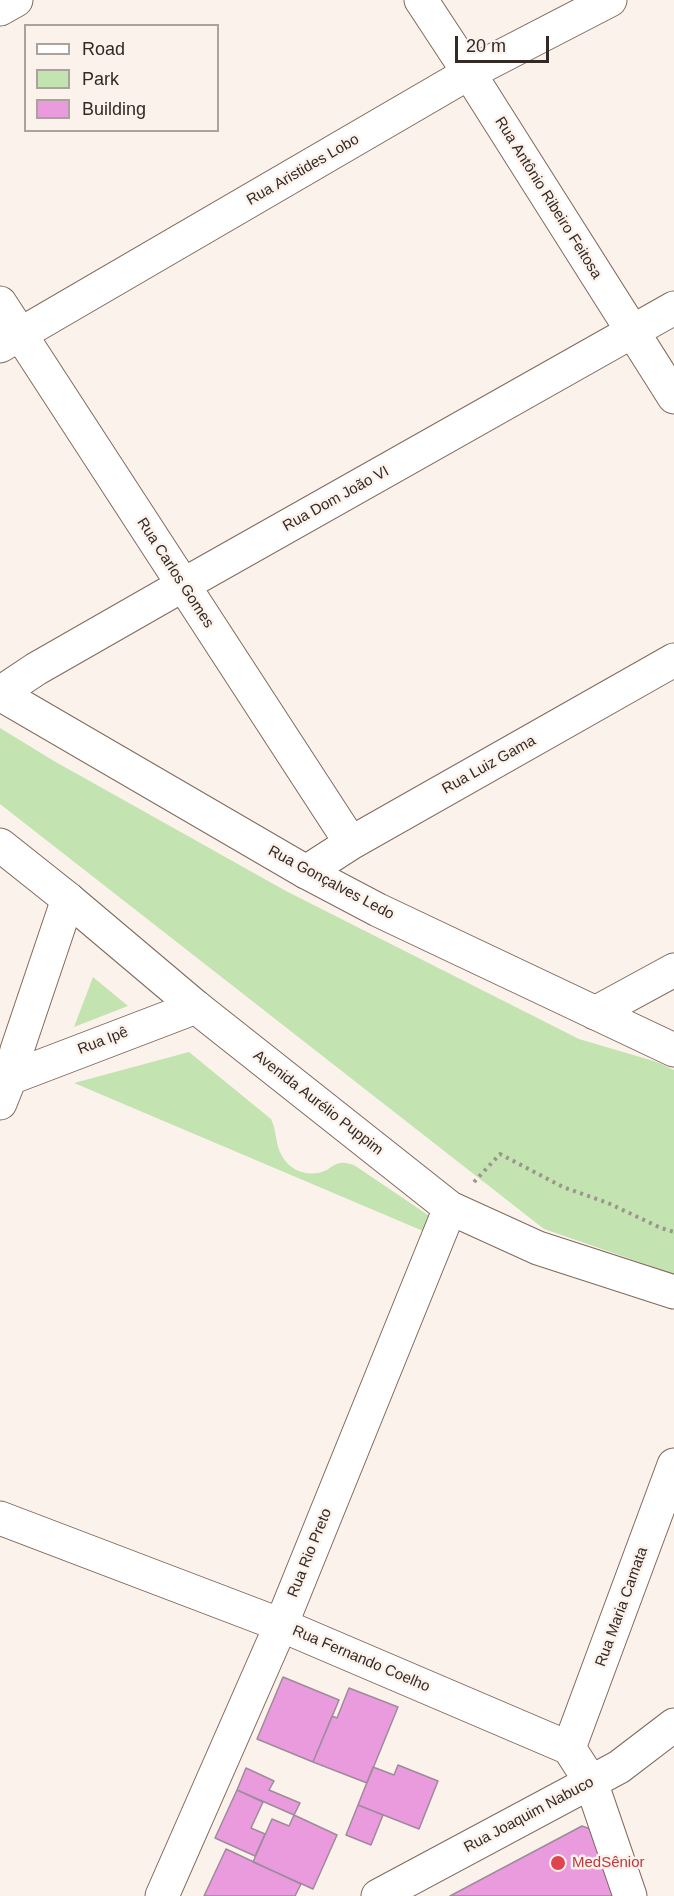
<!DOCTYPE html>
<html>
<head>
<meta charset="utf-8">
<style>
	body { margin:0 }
	#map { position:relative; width:674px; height:1896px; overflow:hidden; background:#fcf2ec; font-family:Arial,sans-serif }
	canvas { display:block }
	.legend { position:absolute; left:24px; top:24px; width:195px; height:108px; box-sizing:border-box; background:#fcf2ec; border:2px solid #aca29c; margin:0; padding:8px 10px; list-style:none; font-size:18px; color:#332925 }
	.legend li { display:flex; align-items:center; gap:12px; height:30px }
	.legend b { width:30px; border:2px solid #aca29c }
	.scale { position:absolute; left:455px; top:36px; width:94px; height:27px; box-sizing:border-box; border:3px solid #332925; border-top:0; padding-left:8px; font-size:18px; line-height:21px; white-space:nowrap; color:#332925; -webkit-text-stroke:4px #fcf2ec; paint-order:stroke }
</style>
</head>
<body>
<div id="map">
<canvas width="674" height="1896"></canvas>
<ul class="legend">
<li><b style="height:8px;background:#fff"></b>Road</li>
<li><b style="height:16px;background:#c3e4b1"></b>Park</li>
<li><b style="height:16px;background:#e99bdd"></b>Building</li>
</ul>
<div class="scale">20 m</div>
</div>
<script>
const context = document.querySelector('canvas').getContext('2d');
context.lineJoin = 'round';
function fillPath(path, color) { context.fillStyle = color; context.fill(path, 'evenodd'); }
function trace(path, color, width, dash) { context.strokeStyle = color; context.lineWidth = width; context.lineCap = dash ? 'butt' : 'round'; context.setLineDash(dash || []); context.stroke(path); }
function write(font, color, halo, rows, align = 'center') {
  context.font = font + ' Arial,sans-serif'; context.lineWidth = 5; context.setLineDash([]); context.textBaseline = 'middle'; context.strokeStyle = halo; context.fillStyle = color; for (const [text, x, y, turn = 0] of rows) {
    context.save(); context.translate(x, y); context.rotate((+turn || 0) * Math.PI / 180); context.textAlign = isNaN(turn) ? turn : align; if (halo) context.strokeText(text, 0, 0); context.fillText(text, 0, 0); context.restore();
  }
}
const green = new Path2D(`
	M0 728 54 761 286 891 579 1039 657 1062 674 1070V1274L544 1229 0 804Z
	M93 977 128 1006 74 1027Z
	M189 1052 271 1119C277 1131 275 1144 282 1156 291 1172 310 1178 327 1170 331 1167 335 1164 340 1163 344 1162 349 1164 354 1165L431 1217 423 1231 74 1083Z`);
const building = new Path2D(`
	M283 1677 339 1700 313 1762 257 1739Z
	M349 1688 398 1707 367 1783 313 1762 332 1716 337 1718Z
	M398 1765 438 1781 419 1829 358 1805 373 1767 394 1775Z
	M246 1768 274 1781 269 1790 300 1803 294 1815 237 1790Z
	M237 1790 263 1802 251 1828 265 1834 255 1856 215 1838Z
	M358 1805 383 1815 371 1845 346 1835Z
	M294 1815 337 1835 313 1889 253 1862 272 1819 289 1826Z
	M582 1826 593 1830 614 1896H450Z
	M226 1849 301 1884 295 1896H204Z`);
const path = new Path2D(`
	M474 1182 500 1154 563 1187 608 1203 661 1228 674 1232`);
const minor = new Path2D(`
	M421 0 469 73 674 397
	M0 9 16 0
	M0 303 351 843
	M0 346 469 73 610 0
	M0 693 36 669 183 585 674 308
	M306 872 351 843 674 660
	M595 1013 674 970
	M10 1078 196 1007
	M0 1103 10 1078 17 1050 68 899
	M0 1518 281 1625 569 1748 591 1782 630 1896
	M569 1748 674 1465
	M162 1896 281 1625 450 1208
	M378 1896 619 1767 674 1725`);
const major = new Path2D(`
	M0 694 306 872 378 910 674 1050
	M0 845 68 899 196 1007 450 1208 538 1248 674 1292`);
const markers = [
	[558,1863,8,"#e0444e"]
];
const streetNames = [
	["Rua Aristides Lobo",303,170,-30],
	["Rua Antônio Ribeiro Feitosa",548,198,58],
	["Rua Dom João VI",336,499,-29],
	["Rua Carlos Gomes",175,573,57],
	["Rua Luiz Gama",489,765,-29],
	["Rua Gonçalves Ledo",331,883,28],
	["Rua Ipê",103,1041,-21],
	["Avenida Aurélio Puppim",318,1103,38],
	["Rua Rio Preto",310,1553,-68],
	["Rua Maria Camata",622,1607,-70],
	["Rua Fernando Coelho",361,1659,23],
	["Rua Joaquim Nabuco",529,1815,-28]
];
const healthNames = [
	["MedSênior",572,1863]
];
fillPath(green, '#c3e4b1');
fillPath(building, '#e99bdd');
trace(building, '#9f8a9b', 1.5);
trace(minor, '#80695e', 35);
trace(major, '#80695e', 35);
trace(path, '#9e948f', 4, [3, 4.5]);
trace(minor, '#fff', 33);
trace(major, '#fff', 33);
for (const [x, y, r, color] of markers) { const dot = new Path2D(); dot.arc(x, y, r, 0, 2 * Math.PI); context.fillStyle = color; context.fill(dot); trace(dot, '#fcf2ec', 2); }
write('15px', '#332925', '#fcf2ec', streetNames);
write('15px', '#be3a42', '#fcf2ec', healthNames, 'left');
</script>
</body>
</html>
